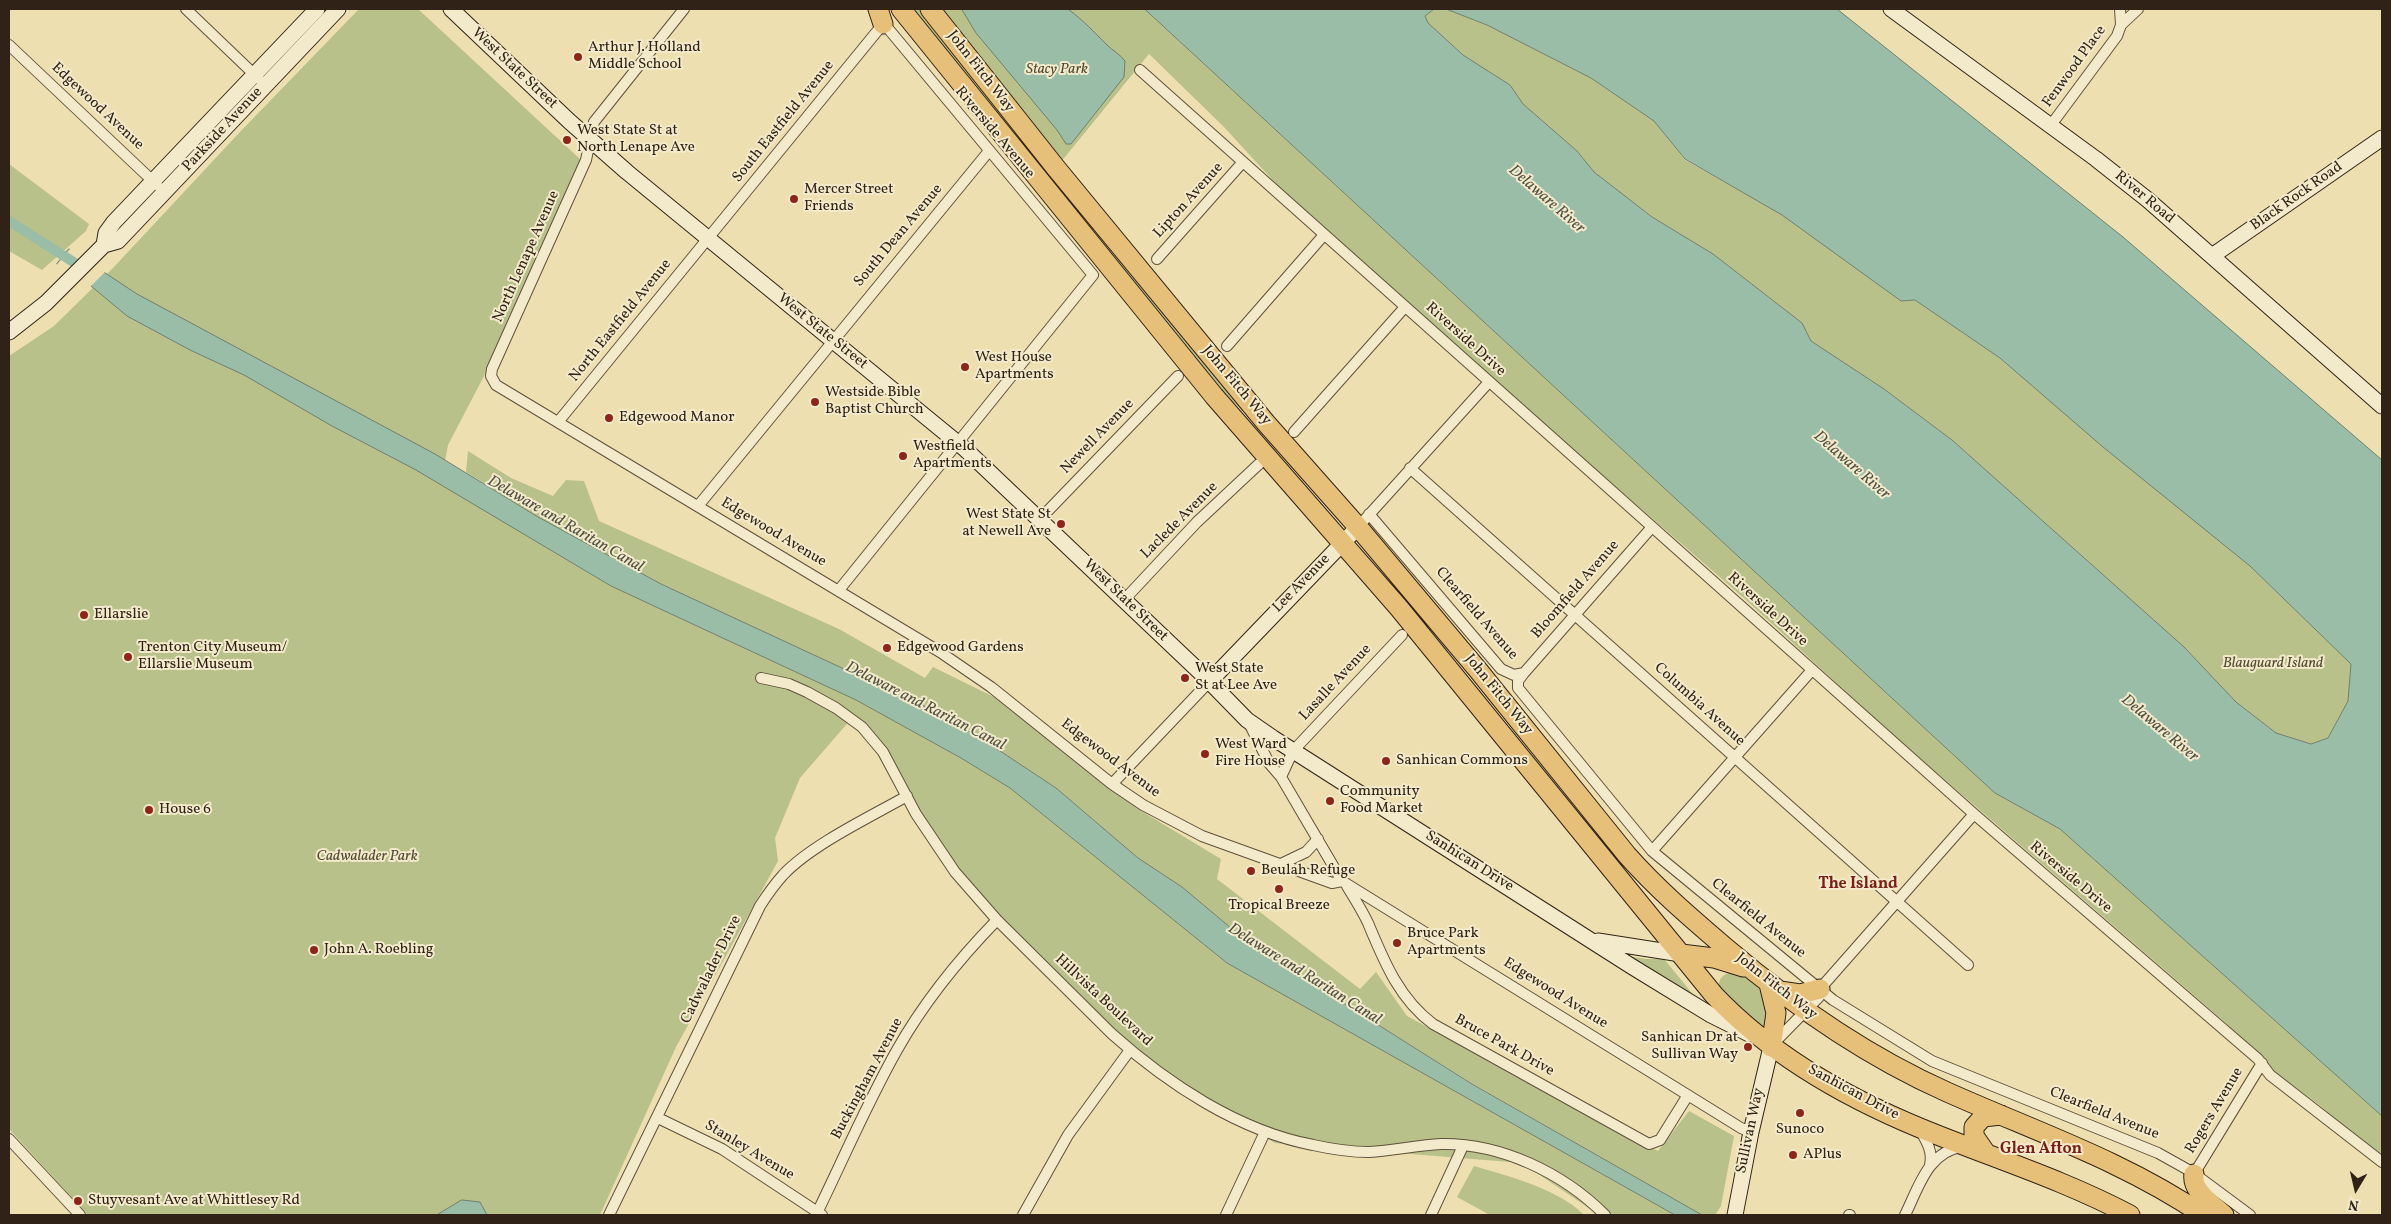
<!DOCTYPE html>
<html>
<head>
<meta charset="utf-8">
<style>
	body { margin:0 }
	#map { position:relative; width:2391px; height:1224px; overflow:hidden; background:#eddfaf; font-family:Vollkorn,serif }
	canvas { display:block }
	.frame { position:absolute; inset:0; border:10px solid #302216; pointer-events:none }
	.north { position:absolute; left:2331px; top:1164px; width:50px; height:50px; -webkit-text-stroke:4px #f3eacb; paint-order:stroke; rotate:189deg; font-size:14px; font-weight:700; line-height:20px; text-align:center; color:#302216 }
	.north::after { content:''; display:block; margin:auto; width:18px; height:22px; background:#302216; clip-path:polygon(50% 0,100% 100%,50% 72%,0 100%) }
</style>
</head>
<body>
<div id="map">
<canvas width="2391" height="1224"></canvas>
<div class="frame"></div>
<div class="north">N</div>
</div>
<script>
const context = document.querySelector('canvas').getContext('2d');
context.lineJoin = 'round';
function fillPath(path, color) { context.fillStyle = color; context.fill(path, 'evenodd'); }
function trace(path, color, width, dash) { context.strokeStyle = color; context.lineWidth = width; context.lineCap = dash ? 'butt' : 'round'; context.setLineDash(dash || []); context.stroke(path); }
function write(font, color, halo, rows, align = 'center') {
  context.font = font + ' Vollkorn,serif'; context.lineWidth = 4; context.setLineDash([]); context.textBaseline = 'middle'; context.strokeStyle = halo; context.fillStyle = color; for (const [text, x, y, turn = 0] of rows) {
    context.save(); context.translate(x, y); context.rotate((+turn || 0) * Math.PI / 180); context.textAlign = isNaN(turn) ? turn : align; if (halo) context.strokeText(text, 0, 0); context.fillText(text, 0, 0); context.restore();
  }
}
const green = new Path2D(`
	M359 9H418L581 160 484 376 448 445 445 461 552 551 611 586 856 700 961 758 1010 788 1227 963 1675 1215H1599L1522 1163 1275 1143 1136 1059 981 904 852 718 800 778 775 838 778 861 676 1047 600 1215H88L9 1129V356L54 326 113 268 239 133Z
	M910 9H919L1243 410 1242 411 1196 363Z
	M930 9H1145L1995 793 2060 829 2382 1116V1159L2318 1104 2272 1070 2226 1023 1892 734 1745 599 1531 413 1279 187 1224 127 1149 54 1056 168Z
	M1434 9H1446L1487 25 1591 78 1654 121 1685 160 1782 214 1901 301 1915 300 2000 358 2250 566 2351 664 2348 701 2328 738 2311 744 2276 733 2236 702 2184 647 1952 440 1884 389 1811 341 1802 323 1713 254 1652 217 1594 172 1577 151 1523 104 1510 85 1463 55 1428 23 1425 16Z
	M9 164 89 224 86 231 42 270 9 251Z
	M468 451 511 478 553 496 566 480 584 481 599 521 839 629 925 678 933 667 994 697 1138 809 1221 859 1217 879 1360 989 1376 972 1407 1016 1658 1151 1689 1111 1734 1136 1721 1206 1715 1215H1702L1473 1084 1250 944 1182 887 1138 858 1056 788 982 739 926 707 661 584 538 517 466 472Z
	M1627 956 1646 959H1664L1696 998Z
	M1733 972C1773 986 1768 998 1767 1035L1718 989C1719 978 1722 974 1733 972Z
	M1474 1166C1508 1176 1559 1189 1584 1215H1490L1457 1197Z`);
const water = new Path2D(`
	M962 9H1068C1083 20 1094 32 1107 45 1113 51 1120 54 1125 61L1124 77 1071 144H1066L1057 130 976 33Z
	M1145 9H1434L1425 16 1428 23 1463 55 1510 85 1523 104 1577 151 1594 172 1652 217 1713 254 1802 323 1811 341 1884 389 1952 440 2184 647 2236 702 2276 733 2311 744 2328 738 2348 701 2351 664 2250 566 2103 447 2000 358 1915 300 1901 301 1782 215 1685 159 1654 121 1591 78 1487 25 1446 9H1837L2123 237 2382 460V1116L2060 829 1995 793Z
	M69 249 137 294 435 454 538 517 661 584 926 707 982 739 1056 788 1138 858 1182 887 1250 944 1472 1084 1702 1215H1675L1227 963 1010 788 961 758 856 700 611 586 416 470 332 426 244 375 190 350 127 316 91 286 57 264Z
	M462 1200 480 1202 487 1215H437Z`);
const pier = new Path2D(`
	M71 248 107 270 90 287 56 266Z`);
const canal = new Path2D(`
	M9 221 75 263`);
const street = new Path2D(`
	M186 9 259 79
	M684 9 594 122 586 160 492 369 491 376 496 385 940 652 991 687 1112 784 1143 805 1202 836 1332 883 1342 881 1741 1128 1751 1132
	M2120 9 2121 25 2138 9
	M9 45 157 185
	M1140 70 1974 814 2258 1059 2270 1075 2382 1162
	M2051 125 2117 36 2121 25
	M1157 259 1242 163
	M1227 346 1323 236
	M558 422 883 24
	M1294 432 1405 307
	M1410 468 1968 965
	M698 506 989 151
	M1369 514 1501 669 1514 675 1524 673
	M1040 519 1178 376
	M1358 527 1489 382
	M1652 527 1524 673 1518 681V688L1652 851 1833 1000 1932 1061 2158 1153 2192 1172 2250 1215
	M839 590 1093 275 881 20
	M1124 600 1197 522 1259 464
	M761 678 789 684 807 692 836 708 862 727 883 752 916 814 955 872 997 920 1112 1034C1168 1084 1239 1131 1313 1145 1331 1149 1351 1152 1369 1152 1394 1151 1417 1145 1441 1144 1501 1143 1563 1173 1605 1215
	M1249 723 1269 763 1281 777 1342 881
	M1281 777 1293 751 1402 635
	M1112 784 1209 682
	M1652 851 1812 670
	M1281 864 1306 852 1318 839
	M1347 886C1354 898 1362 910 1368 923 1384 961 1399 999 1433 1024L1649 1144 1660 1140 1688 1095
	M1773 1044 1819 997 1820 989 1826 982 1974 814
	M658 1118 722 1149 822 1215
	M1920 1130C1927 1142 1933 1152 1930 1165
	M9 1139 80 1215
	M2194 1174 2262 1063
	M609 1215 760 906C767 895 775 884 783 875 811 845 870 817 907 796
	M816 1215C843 1160 867 1103 897 1050 924 1002 959 959 997 920
	M1023 1215 1068 1135 1130 1050
	M1226 1215 1265 1132
	M1431 1215 1463 1146
	M1849 1215H1850
	M1905 1215C1918 1189 1928 1151 1962 1147`);
const secondary = new Path2D(`
	M451 9 569 121 627 172 965 449 1202 674 1247 720 1273 738 1631 966 1711 1015 1749 1034
	M1891 9 2096 159 2148 200 2382 406
	M104 245 106 233 114 222 317 9
	M2212 256 2382 138
	M9 332 46 303 104 245 118 241 338 9
	M1209 682 1358 527
	M1598 941 1681 954
	M1735 1215 1751 1132 1771 1047`);
const highway = new Path2D(`
	M878 9 883 24
	M901 9 1214 396 1399 608 1714 995C1770 1054 1845 1097 1920 1128 1990 1157 2062 1179 2130 1215
	M930 9 1056 168 1266 423 1358 527 1478 670 1627 855C1657 889 1691 918 1726 948 1794 1006 1866 1056 1947 1092 2034 1131 2124 1161 2203 1215
	M1681 954 1714 958 1743 967
	M1769 984 1776 1013 1771 1047
	M1780 991 1800 994 1820 989
	M1985 1152 1974 1136V1127L1983 1117 2001 1115
	M2194 1174C2191 1191 2212 1204 2224 1215`);
const markers = [
	[578,57,5,"#8f2418"],
	[567,140,5,"#8f2418"],
	[794,199,5,"#8f2418"],
	[965,367,5,"#8f2418"],
	[815,402,5,"#8f2418"],
	[609,418,5,"#8f2418"],
	[903,456,5,"#8f2418"],
	[1061,524,5,"#8f2418"],
	[84,615,5,"#8f2418"],
	[887,648,5,"#8f2418"],
	[128,657,5,"#8f2418"],
	[1185,678,5,"#8f2418"],
	[1205,754,5,"#8f2418"],
	[1386,761,5,"#8f2418"],
	[1330,801,5,"#8f2418"],
	[149,810,5,"#8f2418"],
	[1251,871,5,"#8f2418"],
	[1279,889,5,"#8f2418"],
	[1397,943,5,"#8f2418"],
	[314,950,5,"#8f2418"],
	[1748,1047,5,"#8f2418"],
	[1800,1113,5,"#8f2418"],
	[1793,1155,5,"#8f2418"],
	[78,1201,5,"#8f2418"]
];
const poiNames = [
	["Arthur J. Holland",588,48],
	["Middle School",588,65],
	["West State St at",577,131],
	["North Lenape Ave",577,148],
	["Mercer Street",804,190],
	["Friends",804,207],
	["West House",975,358],
	["Apartments",975,375],
	["Westside Bible",825,393],
	["Baptist Church",825,410],
	["Edgewood Manor",619,418],
	["Westfield",913,447],
	["Apartments",913,464],
	["West State St",1051,515,"right"],
	["at Newell Ave",1051,532,"right"],
	["Ellarslie",94,615],
	["Trenton City Museum/",138,648],
	["Ellarslie Museum",138,665],
	["Edgewood Gardens",897,648],
	["West State",1195,669],
	["St at Lee Ave",1195,686],
	["West Ward",1215,745],
	["Fire House",1215,762],
	["Sanhican Commons",1396,761],
	["Community",1340,792],
	["Food Market",1340,809],
	["House 6",159,810],
	["Beulah Refuge",1261,871],
	["Tropical Breeze",1279,906,"center"],
	["Bruce Park",1407,934],
	["Apartments",1407,951],
	["John A. Roebling",324,950],
	["Sanhican Dr at",1738,1038,"right"],
	["Sullivan Way",1738,1055,"right"],
	["Sunoco",1800,1130,"center"],
	["APlus",1803,1155],
	["Stuyvesant Ave at Whittlesey Rd",88,1201]
];
const streetNames = [
	["Fenwood Place",2075,67,-54],
	["West State Street",514,69,43],
	["John Fitch Way",980,72,52],
	["Edgewood Avenue",97,107,43],
	["South Eastfield Avenue",784,122,-51],
	["Parkside Avenue",223,130,-47],
	["Riverside Avenue",994,133,50],
	["Black Rock Road",2297,197,-35],
	["River Road",2144,198,40],
	["Lipton Avenue",1189,201,-48],
	["South Dean Avenue",899,236,-50],
	["North Lenape Avenue",527,257,-66],
	["North Eastfield Avenue",621,321,-51],
	["West State Street",822,332,39],
	["Riverside Drive",1465,340,42],
	["John Fitch Way",1236,386,50],
	["Newell Avenue",1098,437,-46],
	["Laclede Avenue",1180,521,-45],
	["Edgewood Avenue",773,533,31],
	["Lee Avenue",1302,584,-46],
	["Bloomfield Avenue",1576,590,-49],
	["West State Street",1125,601,44],
	["Riverside Drive",1767,610,42],
	["Clearfield Avenue",1476,614,49],
	["Lasalle Avenue",1336,683,-47],
	["John Fitch Way",1498,695,51],
	["Columbia Avenue",1699,705,42],
	["Edgewood Avenue",1110,759,37],
	["Sanhican Drive",1469,862,32],
	["Riverside Drive",2070,878,40],
	["Clearfield Avenue",1758,919,39],
	["Cadwalader Drive",712,970,-64],
	["John Fitch Way",1776,987,38],
	["Edgewood Avenue",1555,994,32],
	["Hillvista Boulevard",1103,1001,43],
	["Bruce Park Drive",1504,1046,29],
	["Buckingham Avenue",868,1079,-62],
	["Sanhican Drive",1853,1093,28],
	["Rogers Avenue",2215,1111,-59],
	["Clearfield Avenue",2104,1114,22],
	["Sullivan Way",1751,1131,-78],
	["Stanley Avenue",749,1151,31]
];
const parkNames = [
	["Stacy Park",1057,70],
	["Blauguard Island",2273,664],
	["Cadwalader Park",367,857]
];
const waterNames = [
	["Delaware River",1546,200,41],
	["Delaware River",1851,466,41],
	["Delaware and Raritan Canal",565,525,30],
	["Delaware and Raritan Canal",925,707,27],
	["Delaware River",2159,729,40],
	["Delaware and Raritan Canal",1304,975,32]
];
const neighbourhoodNames = [
	["The Island",1858,885],
	["Glen Afton",2041,1150]
];
fillPath(green, '#b9c18a');
fillPath(water, '#9abda7');
trace(water, '#707f6d', 1);
fillPath(pier, '#eddfaf');
trace(canal, '#9abda7', 10);
trace(street, '#5f513c', 12);
trace(secondary, '#302216', 17);
trace(highway, '#302216', 21);
trace(street, '#f3eacb', 10);
trace(secondary, '#f3eacb', 15);
trace(highway, '#e6c078', 19);
for (const [x, y, r, color] of markers) { const dot = new Path2D(); dot.arc(x, y, r, 0, 2 * Math.PI); context.fillStyle = color; context.fill(dot); trace(dot, '#f3eacb', 2); }
write('15px', '#302216', '#f3eacb', poiNames, 'left');
write('15px', '#302216', '#f3eacb', streetNames);
write('italic 15px', '#524a33', '#f3eacb', parkNames);
write('italic 16px', '#505042', '#f3eacb', waterNames);
write('bold 16px', '#7a1f14', '#f3eacb', neighbourhoodNames);
</script>
</body>
</html>
